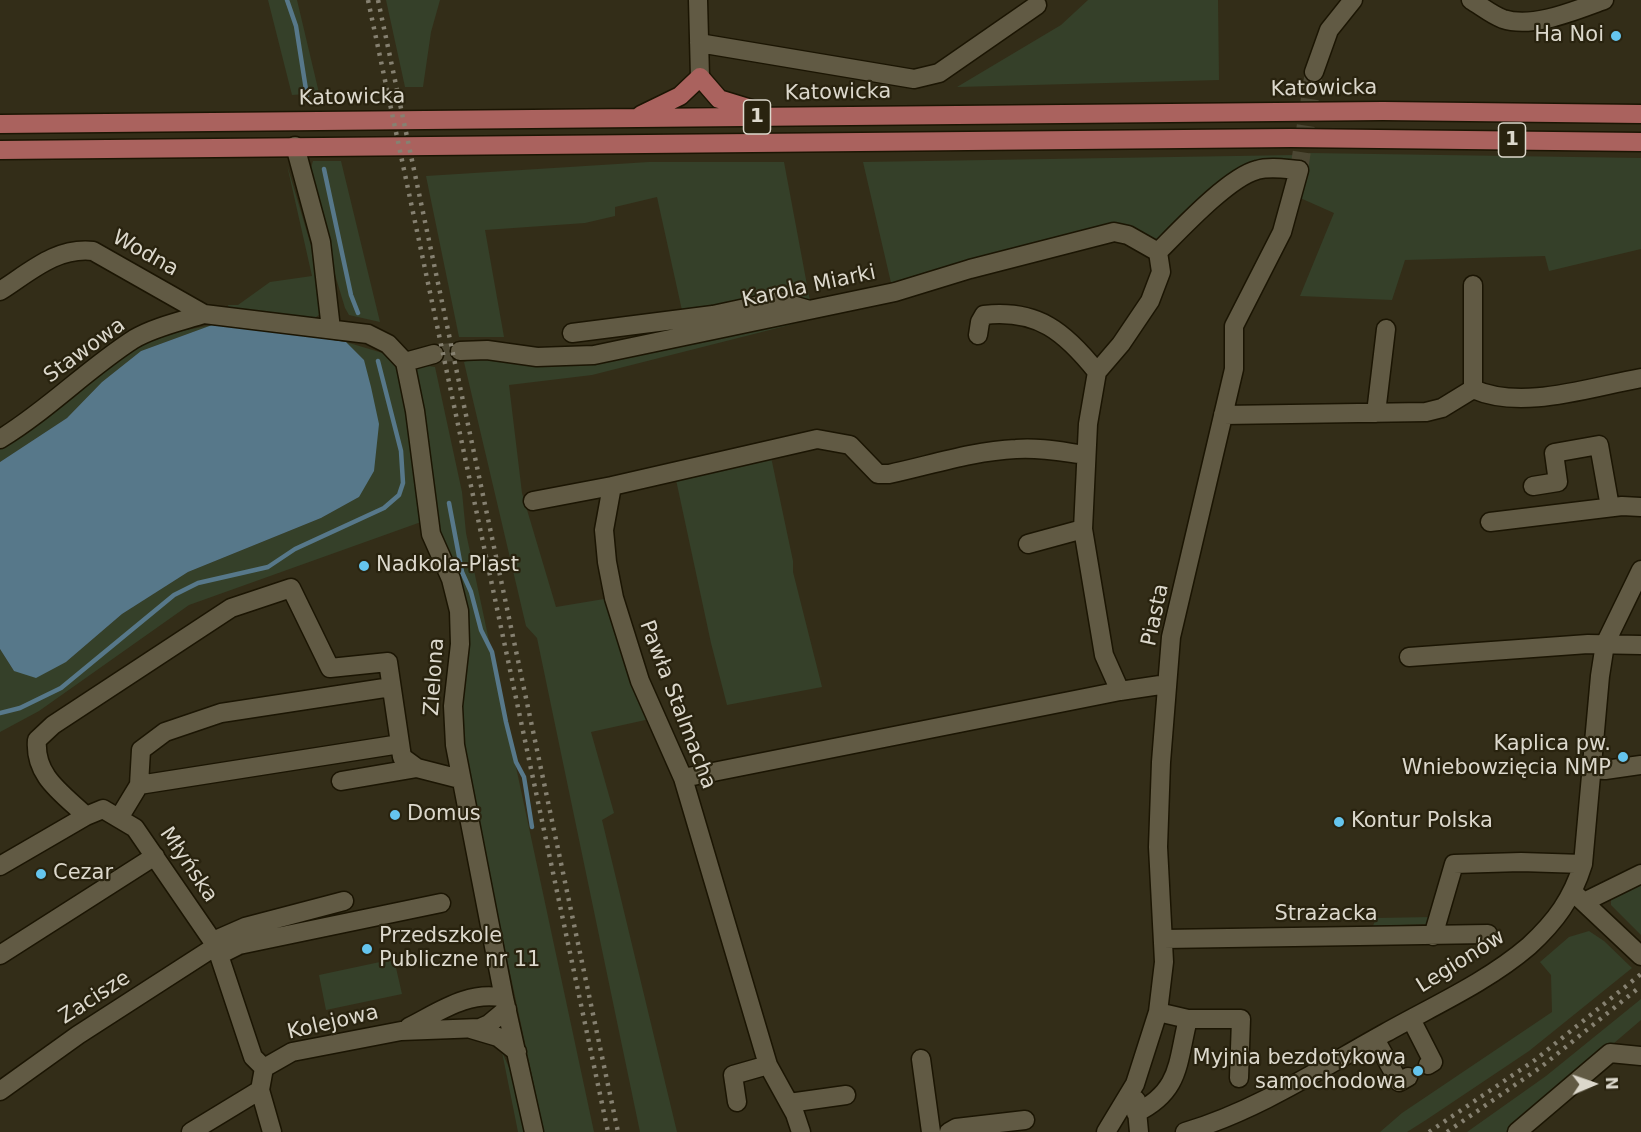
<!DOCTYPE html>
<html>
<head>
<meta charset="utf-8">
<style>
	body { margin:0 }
	#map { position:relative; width:1641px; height:1132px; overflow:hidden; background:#332d18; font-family:"DejaVu Sans",sans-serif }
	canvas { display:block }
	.north { position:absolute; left:1563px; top:1054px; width:60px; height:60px; -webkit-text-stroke:4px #29230f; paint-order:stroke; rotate:88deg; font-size:16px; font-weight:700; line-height:24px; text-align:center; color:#dcd8cc }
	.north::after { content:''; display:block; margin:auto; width:21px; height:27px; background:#dcd8cc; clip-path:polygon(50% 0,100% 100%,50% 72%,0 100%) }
</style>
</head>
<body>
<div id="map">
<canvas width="1641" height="1132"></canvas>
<div class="north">N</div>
</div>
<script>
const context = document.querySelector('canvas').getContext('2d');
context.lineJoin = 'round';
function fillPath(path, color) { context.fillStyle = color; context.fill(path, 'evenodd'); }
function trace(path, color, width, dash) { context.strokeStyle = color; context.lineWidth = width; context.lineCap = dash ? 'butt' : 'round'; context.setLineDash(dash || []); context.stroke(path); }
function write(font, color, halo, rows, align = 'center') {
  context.font = font + ' "DejaVu Sans",sans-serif'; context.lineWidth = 4.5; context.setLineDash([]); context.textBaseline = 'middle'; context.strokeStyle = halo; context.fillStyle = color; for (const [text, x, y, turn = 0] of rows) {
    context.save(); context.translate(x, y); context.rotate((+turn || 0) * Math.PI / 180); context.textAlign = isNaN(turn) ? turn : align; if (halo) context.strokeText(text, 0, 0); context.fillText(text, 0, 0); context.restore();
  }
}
const green = new Path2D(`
	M268 0H297L319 93 292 95Z
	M386 0H440L431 32 423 87H405Z
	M1088 0H1218L1219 80 957 87 1061 25Z
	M1309 153 1641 158V249L1549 271 1545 256 1405 260 1392 300 1300 296 1334 213 1298 197Z
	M1297 155 1294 165H1256L1162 240H1154L1124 225H1104L892 287 863 162Z
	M313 161H341L380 322 349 315 345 308 327 248 310 171Z
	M649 162H784L810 301 683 315 657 197 615 207V216L585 223 485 230 504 337H459L426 176Z
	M287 165 323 286 322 313 313 319 229 309 228 305H238L270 282 312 276Z
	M817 318 592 375 509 385 522 493 556 607 610 598 650 719 591 732 614 813 602 820 677 1132H640L537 638 526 626 464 362 483 355 533 363 599 364 655 348Z
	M212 325 141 351 102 382 67 418 0 462V445L45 419 115 359 156 336Z
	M346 342 396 357 405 383 421 522 189 605 39 711 0 732V649L14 671 66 662 122 614 188 572 321 518 359 497 364 360Z
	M414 364 435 367 462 492 466 533 594 1132H544L465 762 461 704 468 651 440 535Z
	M771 457 793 561V572L822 687 727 705 711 643 675 475Z
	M1641 879V935L1611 905V893Z
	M1433 917 1429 924 1373 926 1376 918Z
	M1589 931 1604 941 1632 968 1529 1051 1426 1120 1407 1132H1380L1402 1113 1552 1012 1551 975 1540 962 1569 937Z
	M394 959 402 994 326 1010 319 975Z
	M1641 999V1020L1510 1132H1467L1546 1076Z
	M502 1052 510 1070 524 1132H518Z`);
const water = new Path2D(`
	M212 325 282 332 346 342 364 360 371 387 379 424 374 471 359 497 321 518 188 572 122 614 66 662 36 678 14 671 0 649V462L67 418 102 382 141 351Z`);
const stream = new Path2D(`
	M287 0 296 26 307 96
	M324 169 351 295 358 313
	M449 503 462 572 471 592 481 630 492 652 506 722 516 762 524 777 532 827
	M0 713 20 708 61 688 174 595 198 583 268 567 295 549 384 508 399 495 403 483 401 451 378 361`);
const minorTunnel = new Path2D(`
	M1299 170 1314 72
	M434 354 460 351`);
const minor = new Path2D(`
	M698 0 700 77
	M1471 0C1481 6 1492 15 1503 19 1533 29 1576 10 1604 0
	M699 43 914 79 939 73 1037 5
	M1314 72 1329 30 1353 0
	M295 146 321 242 331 329
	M1473 285V389
	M0 291C30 272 56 247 93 251L204 314 368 334 388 344 405 362 415 411 431 534 451 579 459 611 460 644 453 706 455 745 504 998 534 1132
	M572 333 713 315 778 301 806 309
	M978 335 980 322 984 315C1038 309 1065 332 1097 372
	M460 351 487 350 537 357 594 355 895 292 970 269 1114 232 1128 235 1158 252 1161 272 1150 301 1121 344 1097 372 1088 424 1083 529 1104 655 1120 691 1167 684
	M405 362 434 354
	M1376 413 1386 329
	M1223 415 1426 412 1442 408 1473 389C1522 411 1590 387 1641 378
	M0 439C48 410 87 369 134 339 154 327 182 321 204 314
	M1533 486 1558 482 1554 453 1599 445 1610 507
	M533 501 612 486
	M1490 522 1622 506 1641 507
	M1028 544 1083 529
	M1409 657 1588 644 1641 645
	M1591 769 1605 770 1641 765
	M683 778 1120 691
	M341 781 417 768 460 779
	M139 785 141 750 165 732 221 713 391 687
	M86 816C62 793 34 776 37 740L53 725 231 608 291 588 330 668 388 662 402 757 417 768
	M119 818 139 785 400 744
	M0 866 86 816 103 809 135 828 216 946 253 1057 264 1068
	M1574 893 1641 956
	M1584 902 1641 874
	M1433 936 1454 864 1521 862 1583 864
	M1164 939 1488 934
	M213 941 245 927 344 901
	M0 955 155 856
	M219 955 239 945 441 903
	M1188 1019H1241L1239 1078
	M1411 1019 1433 1062 1428 1065
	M409 1027C439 1012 469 990 504 998
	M471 1029 498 1037 517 1052
	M1375 1039 1399 1082 1408 1077
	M921 1059 931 1132
	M0 1091 78 1035 216 946
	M1136 1100 1139 1132
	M737 1102 733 1075 768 1065
	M789 1103 846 1095
	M1136 1113C1181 1091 1177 1063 1188 1019L1158 1012
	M191 1132 260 1090
	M272 1132 260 1090 264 1068 292 1052 401 1031 480 1028 489 1024 507 1009
	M801 1132 795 1114 768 1065 683 778 640 681 614 598 607 562 604 530 612 486 817 439 850 445 878 474H889C931 465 973 451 1016 449 1040 447 1063 452 1086 455
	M949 1132 956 1128 1025 1120
	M1106 1132 1135 1084 1158 1012 1164 962 1158 847 1161 762 1171 637 1234 369V326L1282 232 1299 170C1286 169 1270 166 1257 170 1229 177 1180 230 1158 252
	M1185 1132C1256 1111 1320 1069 1385 1033 1433 1006 1487 982 1529 946 1556 921 1572 899 1583 864L1600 676 1605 644 1641 570
	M1517 1132 1610 1053 1641 1056`);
const major = new Path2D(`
	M641 115 680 96 700 77 719 99 755 110
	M0 124 1383 111 1641 114
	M0 150 1291 138 1641 142`);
const rail = new Path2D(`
	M368 0 608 1132
	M378 0 618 1132
	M1429 1132 1535 1060 1641 974
	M1447 1132 1541 1067 1641 986`);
const markers = [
	[1616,36,6,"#65c5ee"],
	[364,566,6,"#65c5ee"],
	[1623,757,6,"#65c5ee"],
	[395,815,6,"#65c5ee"],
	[1339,822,6,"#65c5ee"],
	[41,874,6,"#65c5ee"],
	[367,949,6,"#65c5ee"],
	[1418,1071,6,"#65c5ee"]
];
const shields = [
	[757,117,27],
	[1512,140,27]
];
const shieldNames = [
	["1",757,117],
	["1",1512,140]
];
const poiNames = [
	["Ha Noi",1604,36,"right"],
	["Nadkola-Plast",376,566],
	["Kaplica pw.",1611,745,"right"],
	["Wniebowzięcia NMP",1611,769,"right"],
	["Domus",407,815],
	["Kontur Polska",1351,822],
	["Cezar",53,874],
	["Przedszkole",379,937],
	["Publiczne nr 11",379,961],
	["Myjnia bezdotykowa",1406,1059,"right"],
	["samochodowa",1406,1083,"right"]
];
const streetNames = [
	["Katowicka",1324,89,-1],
	["Katowicka",838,93,-1],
	["Katowicka",352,98,-1],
	["Wodna",145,254,29],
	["Karola Miarki",809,287,-12],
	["Stawowa",85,351,-36],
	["Piasta",1156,615,-78],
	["Zielona",435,677,-86],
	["Pawła Stalmacha",677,705,69],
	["Młyńska",188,865,56],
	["Strażacka",1326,915],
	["Legionów",1461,962,-32],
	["Zacisze",95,998,-33],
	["Kolejowa",333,1023,-13]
];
fillPath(green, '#354029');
fillPath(water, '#57788a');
trace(stream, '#57788a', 4.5);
trace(minorTunnel, '#4c4733', 18, [18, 9]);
trace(minor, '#1b1503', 21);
trace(major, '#1b1503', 21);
trace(minor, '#615a44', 18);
trace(major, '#aa625e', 18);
trace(rail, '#868171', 4.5, [3, 6]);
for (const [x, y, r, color] of markers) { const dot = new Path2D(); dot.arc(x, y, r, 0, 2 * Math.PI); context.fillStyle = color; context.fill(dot); trace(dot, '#29230f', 2); }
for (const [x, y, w] of shields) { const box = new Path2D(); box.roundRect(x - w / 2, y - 17, w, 34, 4.5); context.fillStyle = '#29230f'; context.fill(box); trace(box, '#dcd8cc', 1.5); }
write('bold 20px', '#dcd8cc', null, shieldNames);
write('21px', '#dcd8cc', '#29230f', poiNames, 'left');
write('21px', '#dcd8cc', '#29230f', streetNames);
</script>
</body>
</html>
